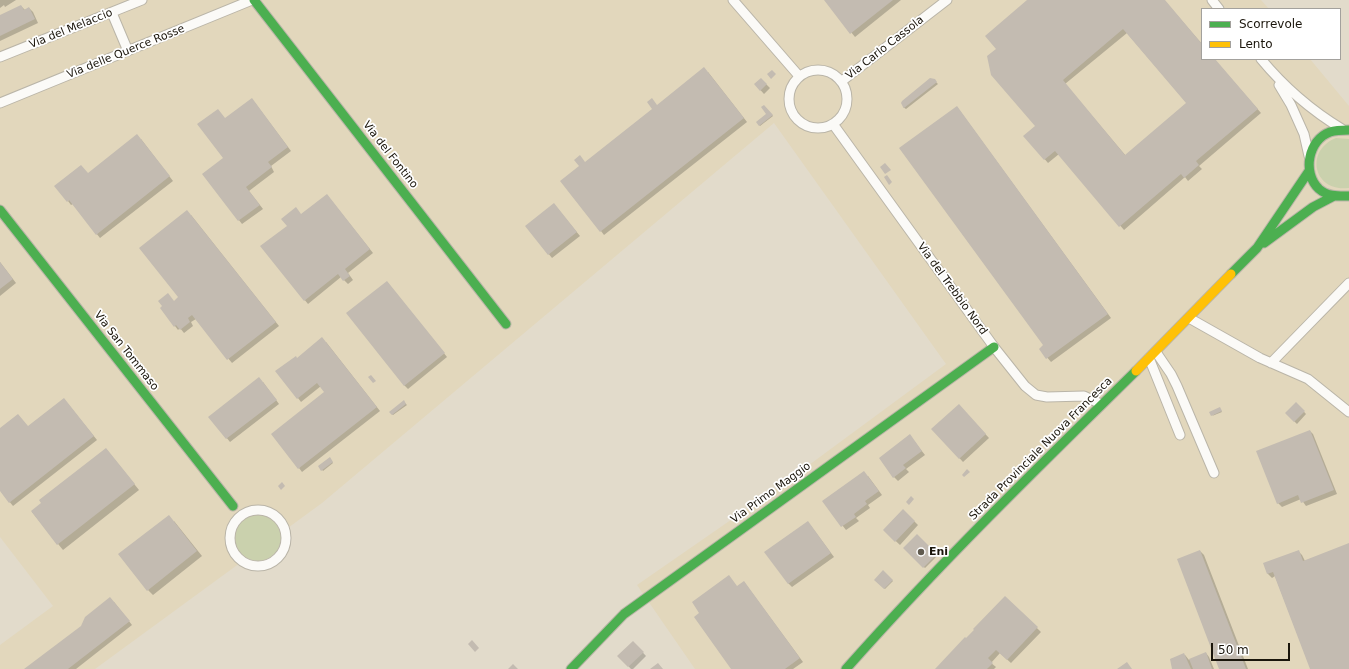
<!DOCTYPE html>
<html>
<head>
<meta charset="utf-8">
<style>
	body { margin:0 }
	#map { position:relative; width:1349px; height:669px; overflow:hidden; background:#e2dbcb; font-family:"DejaVu Sans",sans-serif }
	canvas { display:block }
	.legend { position:absolute; left:1201px; top:8px; width:140px; height:52px; box-sizing:border-box; background:#fff; border:1px solid #a3a19d; margin:0; padding:5px 7px; list-style:none; font-size:12px; color:#1a150b }
	.legend li { display:flex; align-items:center; gap:8px; height:20px }
	.legend b { width:20px; border:1px solid #a3a19d }
	.scale { position:absolute; left:1211px; top:643px; width:79px; height:18px; box-sizing:border-box; border:2px solid #1a150b; border-top:0; padding-left:5px; font-size:12px; line-height:14px; white-space:nowrap; color:#1a150b; -webkit-text-stroke:3px #fff; paint-order:stroke }
</style>
</head>
<body>
<div id="map">
<canvas width="1349" height="669"></canvas>
<ul class="legend">
<li><b style="height:5px;background:#4caf50"></b>Scorrevole</li>
<li><b style="height:5px;background:#ffc107"></b>Lento</li>
</ul>
<div class="scale">50 m</div>
</div>
<script>
const context = document.querySelector('canvas').getContext('2d');
context.lineJoin = 'round';
function fillPath(path, color) { context.fillStyle = color; context.fill(path, 'evenodd'); }
function trace(path, color, width, dash) { context.strokeStyle = color; context.lineWidth = width; context.lineCap = dash ? 'butt' : 'round'; context.setLineDash(dash || []); context.stroke(path); }
function write(font, color, halo, rows, align = 'center') {
  context.font = font + ' "DejaVu Sans",sans-serif'; context.lineWidth = 3.5; context.setLineDash([]); context.textBaseline = 'middle'; context.strokeStyle = halo; context.fillStyle = color; for (const [text, x, y, turn = 0] of rows) {
    context.save(); context.translate(x, y); context.rotate((+turn || 0) * Math.PI / 180); context.textAlign = isNaN(turn) ? turn : align; if (halo) context.strokeText(text, 0, 0); context.fillText(text, 0, 0); context.restore();
  }
}
const built = new Path2D(`
	M0 0H1261L1269 9H1202V59H1310L1349 106V669H695L637 585 790 479 946 364 774 123 322 503 95 669H0V645L53 606 0 537Z`);
const green = new Path2D(`
	M1336 138 1349 139V188H1348C1314 192 1304 151 1336 138Z
	M235 538a23 23 0 1 1 46 0a23 23 0 1 1-46 0Z`);
const shadow = new Path2D(`
	M0 0H16L5 7 4 5 0 8Z
	M825 0H901L855 37Z
	M1029 0H1164L1202 44V59H1214L1261 113 1199 166 1202 169 1188 181 1185 177 1124 230 1059 154 1048 163 1025 136 1036 127 998 49ZM1127 33 1187 103 1126 156 1065 84Z
	M21 6 25 10 29 8 33 12 38 23 0 41V16Z
	M708 72 747 122 604 235 601 231 585 163 657 106Z
	M761 79 770 88 764 94 755 84Z
	M933 79 938 84 906 109 903 107Z
	M255 103 291 151 271 166 274 172 249 191 263 209 242 224 203 174 225 158V119Z
	M764 106 773 116 760 126 757 122 767 114Z
	M957 107 1111 318 1051 362 1040 349 1045 346Z
	M141 139 173 181 100 238 73 204 71 205 68 201 88 174Z
	M330 199 373 253 348 273 353 280 348 284 341 277 308 304 262 247Z
	M557 208 580 236 552 258 526 226Z
	M191 215 279 326 232 363 196 319 191 322 193 326 184 333 180 328 178 330 175 326 174 302 179 298Z
	M0 262 16 283 0 296Z
	M387 282 447 357 408 389 404 385Z
	M326 342 380 411 302 472 299 468 325 392 321 386 301 402 298 398 297 359Z
	M263 382 279 404 230 442 210 417Z
	M404 402 407 405 393 415 390 412Z
	M67 403 97 440 13 506 0 490V429L28 427Z
	M1296 403 1306 414 1297 424 1286 413Z
	M962 409 989 438 963 462 933 429Z
	M1220 409 1222 412 1212 416Z
	M1310 431 1313 434 1337 494 1306 506 1301 499 1282 507 1278 503Z
	M910 436 925 455 906 469 909 472 898 481 894 477Z
	M106 449 139 490 63 550 32 512Z
	M330 459 333 463 323 471 320 467Z
	M868 476 882 495 868 505 870 508 856 518 859 521 846 530 824 502Z
	M903 510 918 525 900 545 884 530Z
	M174 521 202 556 153 595 148 590Z
	M811 526 834 557 792 587 788 583Z
	M917 535 937 556 925 568 904 548Z
	M1349 544V669H1311L1275 576 1272 578 1268 574 1264 564 1298 551 1302 555 1305 561Z
	M1200 551 1204 555 1248 669H1220Z
	M883 572 893 581 885 589 875 580Z
	M744 582 803 662 793 669H732L737 587Z
	M1005 597 1041 632 1011 663 1000 653 991 663 996 667 994 669H937L966 639Z
	M114 602 132 625 76 669H26Z
	M633 642 646 656 633 669H631L619 656Z
	M1206 653 1209 657 1214 669H1174L1171 659 1185 655 1189 660Z`);
const building = new Path2D(`
	M824 0H893L850 34Z
	M1027 0H1165L1202 44V59H1215L1258 109 1196 161 1199 165 1184 178 1181 174 1119 227 1055 151 1044 160 1023 136 1035 126 991 75 987 56 996 49 985 36ZM1123 29 1186 103 1125 155 1063 80Z
	M21 5 24 10 29 7 35 19 0 36V15Z
	M704 67 744 118 600 232 560 181 579 166 574 160 580 155 585 162 652 109 647 102 652 98 657 105Z
	M772 70 776 74 771 79 767 74Z
	M761 78 767 84 760 91 754 84Z
	M930 78 935 79 937 82 904 108 903 107 901 103 902 101Z
	M252 98 288 147 268 162 272 167 246 187 260 205 238 221 202 174 223 158 197 124 218 109 225 118Z
	M764 105 773 115 759 126 756 122 766 114 761 107Z
	M957 106 1108 314 1046 359 1039 349 1043 345 899 148Z
	M137 134 170 176 96 235 69 200 67 202 54 186 81 165 88 173Z
	M885 163 891 170 885 174 880 167Z
	M887 175 892 182 889 185 884 177Z
	M327 194 370 249 345 269 350 276 343 281 338 274 304 301 260 246 287 226 281 219 296 207 301 214Z
	M554 203 577 232 548 255 525 226Z
	M187 210 276 322 227 360 192 315 188 318 190 322 180 330 176 325 174 327 160 308 162 306 158 301 168 293 174 301 178 297 139 248Z
	M0 262 13 279 0 289Z
	M387 281 445 353 404 386 346 313Z
	M322 337 377 407 298 469 271 434 324 392 317 383 297 399 275 371 296 356 297 358Z
	M371 375 376 381 373 383 368 377Z
	M259 377 277 400 226 439 208 417Z
	M64 398 94 436 9 503 0 491V428L18 414 28 426Z
	M404 400 406 404 392 415 389 412Z
	M1296 402 1305 411 1294 422 1285 413Z
	M959 404 986 434 959 459 931 429Z
	M1220 407 1222 411 1211 416 1209 412Z
	M1310 430 1334 490 1301 503 1298 495 1277 504 1256 451Z
	M910 434 922 451 903 465 906 468 893 478 879 458Z
	M106 448 135 484 57 545 31 511 41 503 39 500Z
	M330 457 333 462 321 471 318 466Z
	M967 469 970 472 964 477 962 475Z
	M864 471 879 491 865 501 867 504 854 514 856 517 841 527 822 501Z
	M282 482 285 486 281 490 278 486Z
	M911 496 914 499 909 505 906 502Z
	M903 509 915 521 895 542 883 530Z
	M169 515 197 551 147 591 118 554Z
	M808 521 831 553 788 584 764 552Z
	M917 534 937 554 923 568 903 548Z
	M1349 543V669H1310L1273 572 1267 574 1263 563 1299 550 1303 561Z
	M1200 550 1246 669H1219L1177 559Z
	M883 570 893 580 884 589 874 580Z
	M729 575 737 586 744 581 800 658 785 669H731L694 617 699 613 692 602Z
	M1005 596 1038 627 1007 660 996 650 988 658 993 663 987 669H935L965 637 966 638 974 630 973 629Z
	M110 597 130 621 68 669H24L81 626 85 617Z
	M472 640 479 648 475 652 468 644Z
	M633 641 644 652 628 667 617 656Z
	M1206 652 1212 669H1193L1189 659Z
	M1184 653 1191 669H1172L1170 659Z
	M1127 662 1132 669H1117Z
	M658 663 663 669H650Z
	M513 664 518 669H508Z`);
const street = new Path2D(`
	M733 0 799 76
	M1212 0 1219 9
	M112 13 128 51
	M0 57 142 0
	M1261 59C1285 88 1309 109 1342 129
	M789 99a29 29 0 1 1 58 0a29 29 0 1 1-58 0Z
	M842 81 947 0
	M1279 85 1291 105 1304 134 1309 156
	M0 103 252 0
	M833 124 994 347 1025 386 1036 395 1047 397 1084 396 1101 404
	M1189 318 1260 358 1308 379 1349 412
	M1156 352 1171 374 1177 386 1214 473
	M1149 358 1180 435
	M1271 363 1349 283
	M230 538a28 28 0 1 1 56 0a28 28 0 1 1-56 0Z`);
const fast = new Path2D(`
	M254 0 506 324
	M1349 130C1343 130 1336 130 1330 132 1308 140 1302 173 1319 189 1328 197 1339 196 1349 196
	M0 210 233 506
	M1264 243 1313 207 1334 196
	M1231 274 1257 248 1309 171
	M571 669 624 614 994 347
	M846 669C938 565 1037 468 1136 371`);
const slow = new Path2D(`
	M1136 371 1231 274`);
const markers = [
	[921,552,4,"#605a4e"]
];
const streetNames = [
	["Via del Melaccio",71,29,-22],
	["Via Carlo Cassola",885,48,-38],
	["Via delle Querce Rosse",126,52,-22],
	["Via del Fontino",390,155,52],
	["Via del Trebbio Nord",952,289,54],
	["Via San Tommaso",126,351,52],
	["Strada Provinciale Nuova Francesca",1041,449,-45],
	["Via Primo Maggio",771,493,-36]
];
const poiNames = [
	["Eni",929,552]
];
fillPath(built, '#e2d7bc');
fillPath(green, '#cad1ad');
fillPath(shadow, '#0003');
fillPath(building, '#c3bbb1');
trace(street, '#bab5a8', 11);
trace(fast, '#bab5a8', 11);
trace(slow, '#bab5a8', 11);
trace(street, '#fbfaf7', 9);
trace(fast, '#4caf50', 9);
trace(slow, '#ffc107', 9);
for (const [x, y, r, color] of markers) { const dot = new Path2D(); dot.arc(x, y, r, 0, 2 * Math.PI); context.fillStyle = color; context.fill(dot); trace(dot, '#fff', 1.5); }
write('11px', '#1a150b', '#fff', streetNames);
write('bold 11px', '#1a150b', '#fff', poiNames, 'left');
</script>
</body>
</html>
